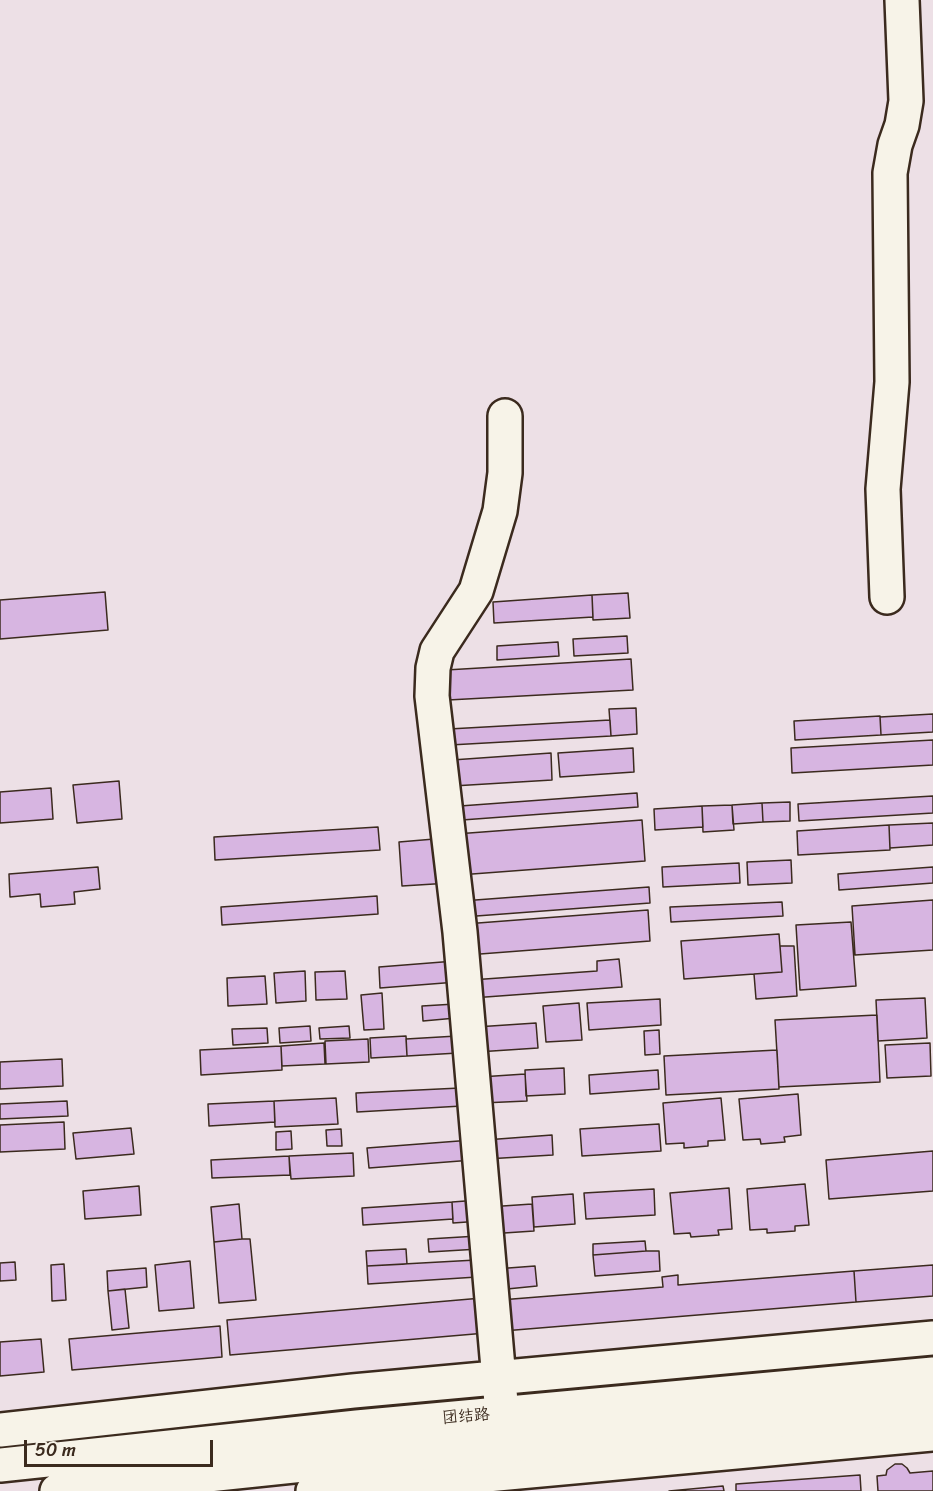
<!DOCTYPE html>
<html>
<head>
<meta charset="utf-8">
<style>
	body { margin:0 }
	#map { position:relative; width:933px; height:1491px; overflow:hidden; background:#ede0e6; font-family:Sriracha,sans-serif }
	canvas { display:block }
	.scale { position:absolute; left:24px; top:1440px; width:189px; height:27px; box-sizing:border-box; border:3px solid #3b2a1e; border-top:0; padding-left:8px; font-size:18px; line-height:21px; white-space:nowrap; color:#3b2a1e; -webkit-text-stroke:4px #f7f3e8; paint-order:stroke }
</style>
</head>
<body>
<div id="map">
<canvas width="933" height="1491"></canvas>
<div class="scale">50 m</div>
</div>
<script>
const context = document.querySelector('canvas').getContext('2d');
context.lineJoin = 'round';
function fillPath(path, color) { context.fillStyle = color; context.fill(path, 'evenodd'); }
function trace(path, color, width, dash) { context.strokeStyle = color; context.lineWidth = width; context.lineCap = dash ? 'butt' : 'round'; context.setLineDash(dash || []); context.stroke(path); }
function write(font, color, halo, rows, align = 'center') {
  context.font = font + ' Sriracha,"LXGW WenKai TC",sans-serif'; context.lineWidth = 4.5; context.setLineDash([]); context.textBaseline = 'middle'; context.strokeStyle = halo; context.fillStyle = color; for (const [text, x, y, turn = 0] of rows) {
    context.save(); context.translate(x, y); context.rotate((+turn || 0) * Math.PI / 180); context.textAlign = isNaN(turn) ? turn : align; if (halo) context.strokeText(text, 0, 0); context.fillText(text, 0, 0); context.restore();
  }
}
const building = new Path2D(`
	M105 592 108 630 0 639V600Z
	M628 593 630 618 593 620 592 595Z
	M592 595 593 617 494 623 493 602Z
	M627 636 628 653 574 656 573 639Z
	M558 642 559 656 497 660V646Z
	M631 659 633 690 448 700 446 670Z
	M636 708 637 734 611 736 609 709Z
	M933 714V732L881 735 880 717Z
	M880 716 881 735 795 740 794 721Z
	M610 720 611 736 450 745 449 729Z
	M933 740V765L792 773 791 748Z
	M633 748 634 772 560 777 558 753Z
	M551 753 552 780 453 786 452 760Z
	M119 781 122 819 77 823 73 785Z
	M51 788 53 819 0 823V792Z
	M637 793 638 807 462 820 460 806Z
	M933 796V813L799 821 798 804Z
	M790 802V821L763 822 762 803Z
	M762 803 763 822 733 824 732 805Z
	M732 805 734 830 703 832 702 806Z
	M702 806 703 827 655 830 654 809Z
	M642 820 645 861 459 875 456 834Z
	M933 823V845L890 848 889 825Z
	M889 825 890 850 798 855 797 831Z
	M378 827 380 850 215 860 214 837Z
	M446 838 450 883 402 886 399 842Z
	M791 860 792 883 748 885 747 862Z
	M739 863 740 883 663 887 662 867Z
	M98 867 100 889 74 892 75 904 41 907 40 894 10 897 9 874Z
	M933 867V883L839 890 838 874Z
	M649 887 650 903 463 917 462 901Z
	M377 896 378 914 222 925 221 907Z
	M933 900V950L855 955 852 906Z
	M782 902 783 916 671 922 670 907Z
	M648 910 650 941 467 955 465 924Z
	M851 922 856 986 800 990 796 925Z
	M779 934 782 972 684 979 681 941Z
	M780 946H794L797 996 756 999 754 974 782 972Z
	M619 959 622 987 472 998 471 980 597 971V961Z
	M455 961 457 982 380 988 379 967Z
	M305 971 306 1001 276 1003 274 973Z
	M345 971 347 999 316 1000 315 972Z
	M265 976 267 1004 228 1006 227 978Z
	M382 993 384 1029 364 1030 361 995Z
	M925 998 927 1038 878 1041 876 1000Z
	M660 999 661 1025 589 1030 587 1003Z
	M579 1003 582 1040 546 1042 543 1006Z
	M455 1004 456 1018 423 1021 422 1006Z
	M877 1015 880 1082 779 1087 775 1020Z
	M536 1023 538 1048 477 1052 476 1027Z
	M310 1026 311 1041 280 1043 279 1028Z
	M349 1026 350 1038 320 1039 319 1028Z
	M267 1028 268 1043 233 1045 232 1029Z
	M659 1030 660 1054 645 1055 644 1031Z
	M406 1036 407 1056 371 1058 370 1038Z
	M457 1036 458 1053 407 1056 406 1039Z
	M368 1039 369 1062 326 1064 325 1041Z
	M324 1043 325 1064 282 1066 281 1046Z
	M930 1043 931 1076 887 1078 885 1045Z
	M281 1046 282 1070 201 1075 200 1050Z
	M777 1050 779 1089 666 1095 664 1056Z
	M62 1059 63 1086 0 1089V1062Z
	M564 1068 565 1094 526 1096 525 1070Z
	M658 1070 659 1089 590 1094 589 1075Z
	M525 1074 527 1101 482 1103 480 1077Z
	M460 1088 462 1106 357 1112 356 1093Z
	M798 1094 801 1135 784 1137 785 1142 761 1144 760 1139 743 1140 739 1099Z
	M336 1098 338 1124 275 1127 274 1101Z
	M721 1098 725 1140 708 1141V1146L684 1148V1143L666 1144 663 1103Z
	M67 1101 68 1116 0 1119V1104Z
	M274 1101 275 1122 209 1126 208 1104Z
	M64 1122 65 1149 0 1152V1125Z
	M659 1124 661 1151 582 1156 580 1129Z
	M131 1128 134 1154 76 1159 73 1133Z
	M341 1129 342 1146H327L326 1130Z
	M291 1131 292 1149 276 1150V1132Z
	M552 1135 553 1155 486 1159 485 1140Z
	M472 1140 473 1160 369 1168 367 1148Z
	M933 1151V1191L829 1199 826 1160Z
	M353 1153 354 1176 291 1179 289 1156Z
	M289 1156 290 1175 212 1178 211 1160Z
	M805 1184 809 1225 795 1226V1231L767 1233V1229L750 1230 747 1189Z
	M139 1186 141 1215 85 1219 83 1191Z
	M729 1188 732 1229 718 1230 719 1235 691 1237 690 1233 674 1234 670 1193Z
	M654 1189 655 1215 586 1219 584 1193Z
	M573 1194 575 1224 534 1227 532 1197Z
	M479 1200 481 1221 453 1223 452 1202Z
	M452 1202 453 1219 363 1225 362 1208Z
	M239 1204 242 1239 214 1242 211 1207Z
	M532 1204 534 1231 489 1234 488 1207Z
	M478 1236 479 1249 429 1252 428 1239Z
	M242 1239H250L256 1300 219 1303 214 1242Z
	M645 1241 646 1251 593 1255V1244Z
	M406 1249 407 1264 367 1266 366 1251Z
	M646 1251H659L660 1271 595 1276 593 1255Z
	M476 1260 477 1277 368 1284 367 1266Z
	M190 1261 194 1308 159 1311 155 1265Z
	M15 1262 16 1280 0 1281V1263Z
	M64 1264 66 1300 52 1301 51 1265Z
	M933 1265V1296L856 1302 854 1271Z
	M535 1266 537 1286 497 1290 495 1269Z
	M146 1268 147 1287 108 1291 107 1271Z
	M854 1271 856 1302 503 1331 500 1300 663 1287 662 1277 678 1275V1285Z
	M125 1289 129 1328 112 1330 108 1291Z
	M482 1298 486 1333 230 1355 227 1320Z
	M220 1326 222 1357 72 1370 69 1339Z
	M41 1339 44 1372 0 1376V1342Z
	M895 1464H902L907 1468 910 1473 933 1471V1491H878L877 1476 886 1475 887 1470Z
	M860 1475 861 1491H736V1484Z
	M723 1486 724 1491H669Z`);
const minor = new Path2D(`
	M887 597 883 489 892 382 890 173 895 145 902 125 906 101 902 0
	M502 1414 460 932 432 696 433 668 437 651 476 591 500 511 505 473V416
	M0 1430 353 1391 933 1338
	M313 1491 933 1434`);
const major = new Path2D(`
	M0 1465 357 1427 933 1374
	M57 1491 360 1459 933 1406`);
const streetNames = [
	["团结路",466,1417,-5]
];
fillPath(building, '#d7b5e1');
trace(building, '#3b2a1e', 1.5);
trace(minor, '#3b2a1e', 38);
trace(major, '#3b2a1e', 38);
trace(minor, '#f7f3e8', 33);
trace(major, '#f7f3e8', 33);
write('16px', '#3b2a1e', '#f7f3e8', streetNames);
</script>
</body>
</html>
